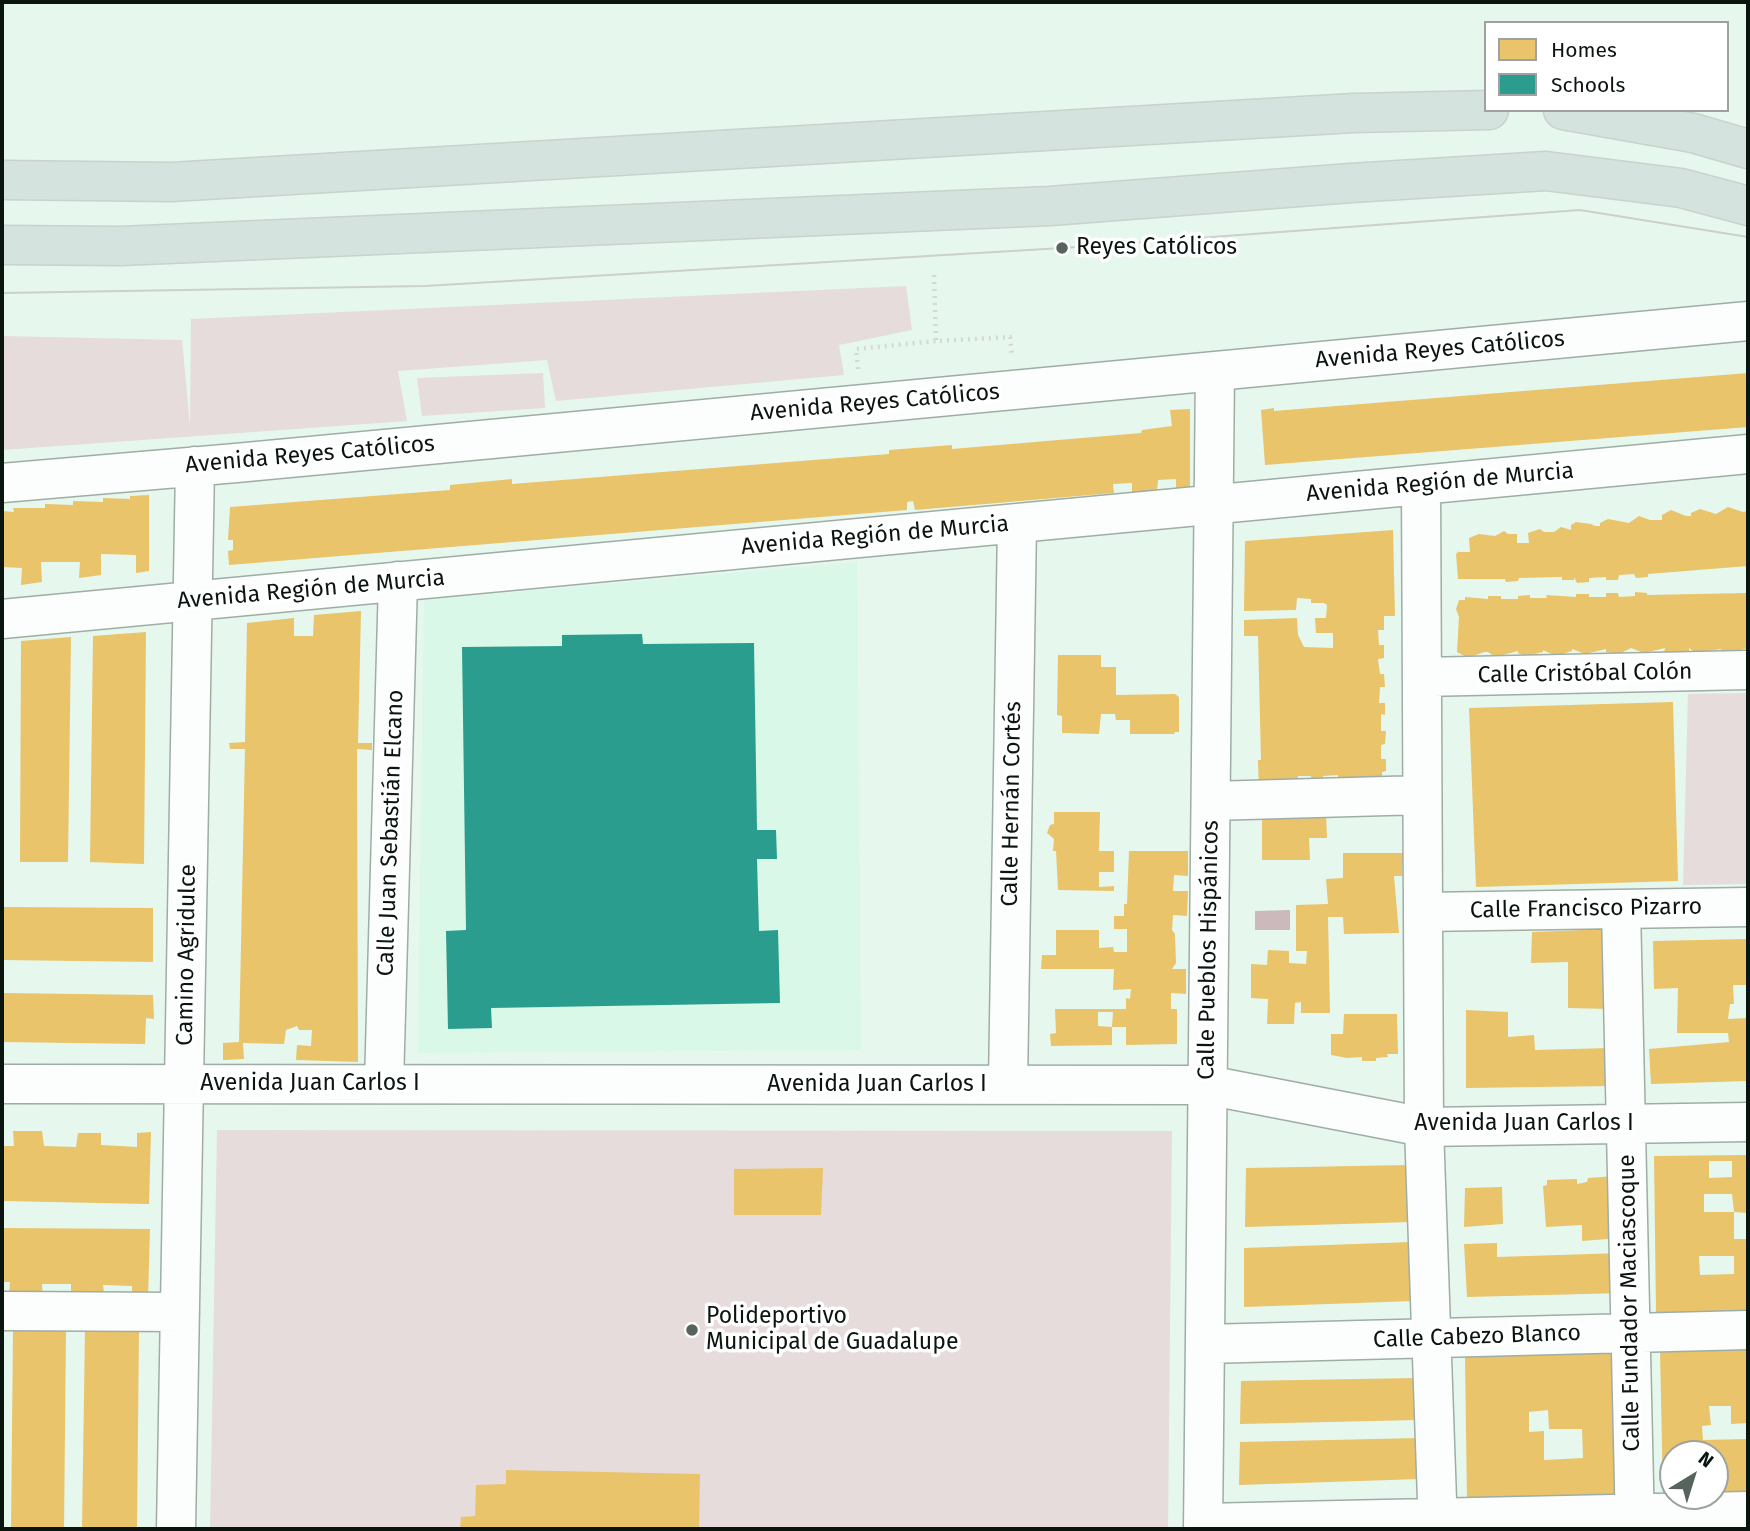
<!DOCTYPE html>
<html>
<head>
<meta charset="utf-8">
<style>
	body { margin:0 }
	#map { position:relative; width:1750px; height:1531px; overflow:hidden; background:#e6f7ee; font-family:"Fira Sans",sans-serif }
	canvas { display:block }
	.frame { position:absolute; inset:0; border:4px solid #0a150f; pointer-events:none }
	.legend { position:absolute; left:1484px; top:21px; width:245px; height:91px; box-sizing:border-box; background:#fff; border:2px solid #9da19f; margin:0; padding:9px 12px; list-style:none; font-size:21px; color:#0a150f }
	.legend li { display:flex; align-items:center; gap:14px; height:35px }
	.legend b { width:35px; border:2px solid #9da19f }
	.north { position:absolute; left:1659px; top:1440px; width:70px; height:70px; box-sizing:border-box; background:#fff; border:2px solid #9da19f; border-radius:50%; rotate:38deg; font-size:19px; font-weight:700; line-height:28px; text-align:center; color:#0a150f }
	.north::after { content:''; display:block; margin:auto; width:24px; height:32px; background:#57645d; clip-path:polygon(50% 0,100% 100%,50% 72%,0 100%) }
</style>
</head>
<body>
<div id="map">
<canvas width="1750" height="1531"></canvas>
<div class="frame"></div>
<ul class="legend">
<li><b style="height:19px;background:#e9c46a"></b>Homes</li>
<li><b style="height:19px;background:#2a9d8f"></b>Schools</li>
</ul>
<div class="north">N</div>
</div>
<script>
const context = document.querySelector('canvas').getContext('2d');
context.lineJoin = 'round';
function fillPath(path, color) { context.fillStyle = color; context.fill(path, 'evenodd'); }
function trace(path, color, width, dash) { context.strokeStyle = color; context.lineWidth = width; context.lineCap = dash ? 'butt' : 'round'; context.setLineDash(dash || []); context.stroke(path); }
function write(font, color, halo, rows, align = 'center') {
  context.font = font + ' "Fira Sans",sans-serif'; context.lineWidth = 7; context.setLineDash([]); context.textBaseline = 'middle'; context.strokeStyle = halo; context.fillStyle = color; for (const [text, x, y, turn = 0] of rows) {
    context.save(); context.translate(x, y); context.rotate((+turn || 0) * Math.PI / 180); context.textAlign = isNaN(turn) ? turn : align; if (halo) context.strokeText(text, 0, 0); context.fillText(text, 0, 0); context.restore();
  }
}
const built = new Path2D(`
	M857 562 861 1050 418 1053 424 600Z`);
const green = new Path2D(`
	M906 286 912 330 839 345 844 375 556 401 547 360 398 371 407 421 2 450V336L182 340 190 426 191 319Z
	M543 373 545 408 422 416 417 378Z
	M1748 693V884L1683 885 1688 694Z
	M217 1130 1172 1131 1168 1529H210Z`);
const water = new Path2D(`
	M1290 910V930H1255V911Z`);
const homes = new Path2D(`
	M1748 373V427L1265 465 1261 410 1274 408V411Z
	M1190 409V487L1176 489V479L1158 480 1157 491 1132 493V483L1113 484 1114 493 915 510 913 501 907 502V510L229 565 228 551 233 550V540H228L230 507 450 490V485L512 479V484L889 454V450L952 445V449L1141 433 1142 430 1172 426 1170 410Z
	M149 495V571L136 573V555L101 554V575L79 578 80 562H41L42 582 21 585 22 568 2 567V511L14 512 13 508H45V504L73 505V501L103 502V498L130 499V496Z
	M1728 507 1743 512 1748 511V566L1648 574V577L1636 578 1634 574 1619 575 1618 580H1606V577L1589 578V582L1577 583 1574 577V580H1562V577L1519 578 1518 581 1506 582 1505 579H1458L1456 554 1459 551V552H1470L1469 538 1479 534 1495 536 1504 531 1508 534H1517V543H1529L1528 533 1540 529 1544 532H1554L1561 527 1571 530V525L1576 522 1591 524 1595 526H1600V523L1608 519 1629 523 1639 516 1650 520H1662V515L1671 510 1686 516H1691V513L1700 509 1716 514Z
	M1393 530 1395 616H1384V630H1378L1379 645H1384V658L1378 659 1380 674H1384L1385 687H1380L1379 703H1385V715L1381 714V731H1386L1385 744 1381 745V759H1386V771L1382 772V789L1338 790V775L1323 776 1324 790 1312 791 1311 776H1298L1297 791 1259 792 1258 760H1261L1258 636H1244V620L1297 618 1298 635 1304 647 1333 648V633H1316L1315 618H1326L1327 605 1324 603H1311V599L1297 598 1296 610 1244 611 1245 541Z
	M1635 592 1647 593V595L1748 593V648L1727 653 1722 652 1721 649 1696 653 1689 648V651L1680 652 1678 655 1664 652 1665 648 1644 653 1631 648 1619 654 1606 652V649L1585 654 1572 649V651L1556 656 1543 650V652L1525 656 1518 653V651L1495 657 1488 652H1484L1468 658 1457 652 1459 617 1456 609 1459 600H1465V597L1488 599V596H1501V599H1518V596L1530 595V598H1547L1546 595 1576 597V594H1589V597H1606V593H1618L1619 597 1635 596Z
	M361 611 358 743H372V750L357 749 358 1062 296 1060 297 1045 311 1046 312 1030H299L297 1026 286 1030 284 1044 243 1043 244 1059 223 1060V1043L239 1042 245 749H230L229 743 245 742 247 623 294 618V636H313L314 615Z
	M146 632 144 864 90 862 93 636Z
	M71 637 68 862H20L21 641Z
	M1058 655H1101V667H1116V695L1175 694 1179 697V732H1175L1174 734H1130V720H1116L1115 714H1101L1099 734 1062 733V716L1057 715Z
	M1673 702 1678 881 1476 887 1469 708Z
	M1054 812H1100L1099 851H1114V872H1099V887L1114 886V891L1058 890 1056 851H1053L1054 839 1047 833 1050 825 1054 824Z
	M1326 814 1327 838H1309L1310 860H1262V815Z
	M1129 851H1188V876L1174 875 1173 891H1188L1187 916 1173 915 1172 930 1175 934 1176 963 1172 969H1186V994L1171 993V1009H1177V1044L1126 1045V1027H1112L1113 1012H1098V1026L1112 1027V1045L1051 1046 1050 1034 1056 1033 1055 1009H1126V998L1130 999 1131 989 1113 990 1114 969H1041L1042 955H1056V930H1099V948L1113 947 1114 952H1127V929H1114V916H1124V904H1127Z
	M1343 853H1403L1402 876H1394L1399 933 1344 934 1343 917H1328L1330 1013H1301V1002L1295 1003 1294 1024H1267L1268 999 1251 998V964L1267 965 1268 950 1289 951V963L1306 964 1307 951H1296V905L1328 904 1326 879 1343 878Z
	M2 907 153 908V962L2 960Z
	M1610 929 1612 1009 1568 1008V962L1531 963 1532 932Z
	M1748 939V985H1733L1734 1004H1730L1728 1019 1748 1018V1081L1651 1084 1649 1049 1729 1042 1728 1033H1677L1678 988 1654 989 1653 941Z
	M2 993 153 995 154 1019 146 1018 145 1044 2 1042Z
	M1466 1010 1508 1012V1037L1534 1035 1535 1050 1610 1048 1611 1086 1466 1088Z
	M1344 1014H1397L1398 1054H1387L1388 1057 1376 1058V1061H1362V1057L1347 1058 1331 1055V1034H1343Z
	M13 1131H42L44 1146 76 1147 78 1133H101V1145L137 1147V1133L151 1132 149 1204 2 1201V1146H14Z
	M1747 1155 1748 1213 1734 1212V1239H1746V1248H1748V1313L1656 1314 1654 1156ZM1709 1161H1732V1177L1709 1178ZM1704 1194H1732L1734 1212H1704ZM1699 1256H1734V1274L1700 1275Z
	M1409 1165 1411 1222 1245 1227 1246 1168Z
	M823 1168 821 1215H734V1169Z
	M1616 1176 1620 1238 1582 1241V1225L1546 1227 1543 1186 1547 1185V1180L1577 1179V1184L1587 1182 1588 1178Z
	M1502 1187 1503 1224 1464 1227 1465 1188Z
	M2 1228 150 1229 148 1299 132 1300V1286L103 1285 105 1299H71V1284H42L43 1298H9L10 1282H2Z
	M1411 1242 1413 1301 1244 1307V1248Z
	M1497 1243V1257L1621 1253 1624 1293 1467 1297 1464 1244Z
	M66 1328 64 1529H11L13 1329Z
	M139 1328 137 1529H82L85 1329Z
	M1748 1346V1423L1731 1424V1406H1709L1711 1425 1702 1426 1703 1440 1748 1439V1492L1715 1493V1454H1673V1495L1663 1496 1660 1349Z
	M1623 1353 1627 1495 1467 1503 1465 1357ZM1548 1410 1549 1429H1582L1583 1458 1544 1460V1431L1529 1432V1412Z
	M1416 1378 1417 1420 1240 1424 1241 1381Z
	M1418 1438 1419 1479 1239 1485 1240 1442Z
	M506 1470 700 1474 699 1529H460L461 1517 475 1516 476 1485 506 1484Z`);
const schools = new Path2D(`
	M642 634 643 644 754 643 757 830H776L777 859H757L759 931 778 930 780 1003 491 1008 492 1028 448 1029 446 931 466 930 462 647 562 646V635Z`);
const path = new Path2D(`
	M934 275 936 341 1010 337 1012 357
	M858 369 856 349 936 341`);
const minor = new Path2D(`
	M2 483 236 463 1748 321
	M1421 485 1424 1127 1438 1529
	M2 619 1748 454
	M1422 677 1748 670
	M1211 801 1422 795
	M1621 909 1635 1529
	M1423 912 1748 907
	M2 1084 1207 1085 1424 1127 1748 1122
	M384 1084 398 581
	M1008 1084 1017 523
	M2 1311 180 1312
	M1205 1344 1748 1330
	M1203 1523 1748 1511
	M176 1529 195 466
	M1203 1529 1215 371`);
const major = new Path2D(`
	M1563 110 1693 133 1748 149
	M2 180 171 182 1354 113 1489 110
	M2 245 121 246 1050 206 1351 183 1546 171 1681 188 1748 206`);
const tram = new Path2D(`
	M2 293 425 286 1062 248 1580 210 1748 237`);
const markers = [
	[1062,248,7,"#57645d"],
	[692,1330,7,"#57645d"]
];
const poiNames = [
	["Reyes Católicos",1076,248],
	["Polideportivo",706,1317],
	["Municipal de Guadalupe",706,1343]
];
const streetNames = [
	["Avenida Reyes Católicos",1440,350,-5],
	["Avenida Reyes Católicos",875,403,-5],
	["Avenida Reyes Católicos",310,455,-5],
	["Avenida Región de Murcia",1440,483,-5],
	["Avenida Región de Murcia",875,536,-5],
	["Avenida Región de Murcia",311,590,-5],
	["Calle Cristóbal Colón",1585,674,-1],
	["Calle Hernán Cortés",1012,804,-89],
	["Calle Juan Sebastián Elcano",391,833,-88],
	["Calle Francisco Pizarro",1586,909,-1],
	["Calle Pueblos Hispánicos",1209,950,-89],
	["Camino Agridulce",187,955,-89],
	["Avenida Juan Carlos I",310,1084],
	["Avenida Juan Carlos I",877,1085],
	["Avenida Juan Carlos I",1524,1124],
	["Calle Fundador Maciascoque",1630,1303,-91],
	["Calle Cabezo Blanco",1477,1337,-2]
];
fillPath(built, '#d9f8e7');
fillPath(green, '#e5dcdb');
fillPath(water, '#ccb9bb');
fillPath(homes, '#e9c46a');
fillPath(schools, '#2a9d8f');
trace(minor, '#9fada5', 41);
trace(major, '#cad2cd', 41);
trace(path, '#d3d9d6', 4.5, [2, 5]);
trace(minor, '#fbfefc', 38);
trace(major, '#d4e3dd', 38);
trace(tram, '#cbcfcd', 2);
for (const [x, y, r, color] of markers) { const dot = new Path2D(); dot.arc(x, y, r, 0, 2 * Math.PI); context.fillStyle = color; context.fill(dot); trace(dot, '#fff', 2.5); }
write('23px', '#0a150f', '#fff', poiNames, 'left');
write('23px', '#0a150f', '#fff', streetNames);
</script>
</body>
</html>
